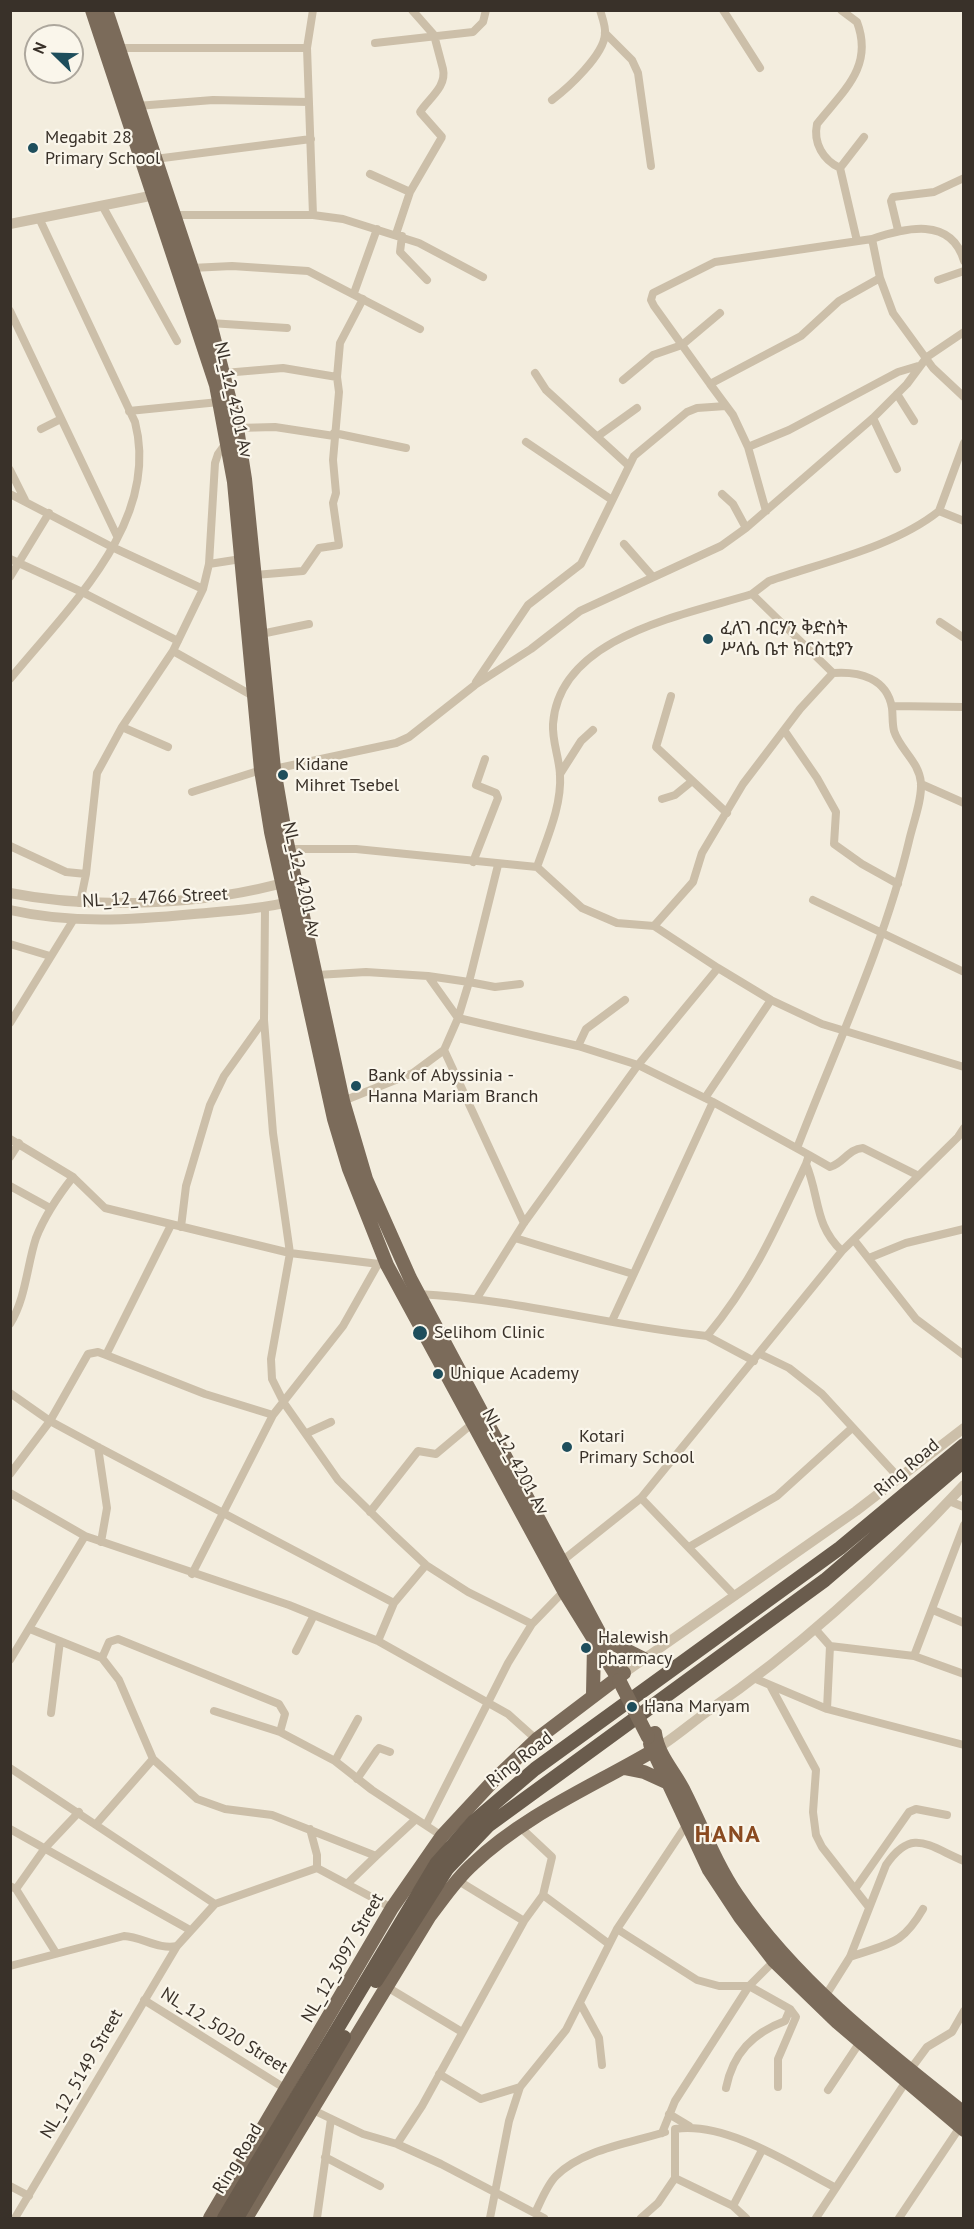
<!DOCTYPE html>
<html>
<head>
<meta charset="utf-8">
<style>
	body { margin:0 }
	#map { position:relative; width:974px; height:2229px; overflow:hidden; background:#f3edde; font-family:"PT Sans",sans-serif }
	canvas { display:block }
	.frame { position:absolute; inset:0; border:12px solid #393129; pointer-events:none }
	.north { position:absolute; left:24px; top:24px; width:60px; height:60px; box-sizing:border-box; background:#faf6eb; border:2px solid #ada79d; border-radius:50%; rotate:293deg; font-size:16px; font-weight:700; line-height:24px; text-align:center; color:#393129 }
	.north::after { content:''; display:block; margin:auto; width:21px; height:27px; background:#1e4e5c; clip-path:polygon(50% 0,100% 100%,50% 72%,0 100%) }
</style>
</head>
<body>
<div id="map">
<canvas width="974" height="2229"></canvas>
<div class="frame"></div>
<div class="north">N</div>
</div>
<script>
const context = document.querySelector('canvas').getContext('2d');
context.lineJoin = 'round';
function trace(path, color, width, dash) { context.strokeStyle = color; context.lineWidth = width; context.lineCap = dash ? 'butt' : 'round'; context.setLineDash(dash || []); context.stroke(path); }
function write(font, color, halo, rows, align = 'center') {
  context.font = font + ' "PT Sans","Noto Sans Ethiopic",sans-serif'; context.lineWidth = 4.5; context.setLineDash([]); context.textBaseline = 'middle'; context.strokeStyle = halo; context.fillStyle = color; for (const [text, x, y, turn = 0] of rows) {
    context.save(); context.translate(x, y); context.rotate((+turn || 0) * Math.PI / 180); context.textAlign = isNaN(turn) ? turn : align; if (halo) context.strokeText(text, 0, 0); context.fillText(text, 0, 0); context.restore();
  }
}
const minor = new Path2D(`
	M723 10 760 68
	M605 33 632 60 638 73 651 166
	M375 43 473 32 483 22 486 10
	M118 48H307
	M552 100C568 88 604 55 605 34 606 27 602 17 600 10
	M137 106 213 100 309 102
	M155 159 311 139
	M840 168C823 160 813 143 817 124 843 91 874 67 857 22L841 10
	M840 168 857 241
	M840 168 864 137
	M370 174 410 192
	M103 207 177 341
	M173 215H313L343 219 419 243 483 277
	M313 215 307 48 313 10
	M898 230 891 201 893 197 934 192 964 178
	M396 234 410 192 442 137 420 112C428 99 447 87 443 69L434 35 412 10
	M402 236 400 252 427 280
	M964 261C951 216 905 228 872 239L880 278 893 313 933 368 964 397
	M191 268 232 266 308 271 420 329
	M938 280 964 271
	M354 293 377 229
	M10 311 117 536
	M210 323 287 328
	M224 373 283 368 337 377 340 343 363 299
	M535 373 546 390 628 465
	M623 380 653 355 682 345 720 313
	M710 384 654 306 651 300 653 293 715 262 872 239
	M897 394 914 421
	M129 411 219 402
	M873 418 897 469
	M237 428 275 427 334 436
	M41 429 61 419
	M334 433 406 448
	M598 436 637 408
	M526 442 612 500
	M964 443 939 511 964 521
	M748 447 733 415 710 384 801 336 839 301 880 278
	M10 470 25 500
	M10 494 112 547 203 589
	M722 494 733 504 746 528
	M766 511 748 447 789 430 898 372 918 366
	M624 544 652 576
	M10 559 82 592 178 641
	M209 564 241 559
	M255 575 303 571 319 548 339 545 333 503 336 493 333 460 339 392 337 377
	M10 577 49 513
	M940 622 964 638
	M261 634 309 624
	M173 651 253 696
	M833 673 752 594 769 581C824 562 894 547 939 511
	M10 679C68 608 161 522 135 422L39 218
	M476 682 528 605 581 564 634 456 687 412 697 408 726 406
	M671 696 656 747 727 813
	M892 706 964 707
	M122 727 168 747
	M784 730 817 778 836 812 834 844 862 864 898 884
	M274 769 396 743 409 737 475 685 531 649 580 611 721 546 746 528 873 418 907 384 927 357 964 332
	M560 774 581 741 593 730
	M921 784 964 803
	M192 792 261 770
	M662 799 675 795 691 782
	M10 846 66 872 86 874
	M288 849H356L537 867 582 908 617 923 654 926 693 882 702 853 743 784 800 709 833 673C859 671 887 678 892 708 893 716 892 723 894 731 900 750 919 761 921 783 922 801 913 823 909 841 885 943 835 1049 797 1148
	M473 862 498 798 496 793 476 785 485 759
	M537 867C547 838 562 806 560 774 559 757 552 741 553 724 559 636 685 615 752 594
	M813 900 964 972
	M80 903 86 874 97 773 122 727 173 651 203 589 209 564 215 463 218 454 226 443
	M654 926 718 968
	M10 944 50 956
	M317 975 366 972 428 976 458 1018
	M428 976 469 982 498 865
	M458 1018 469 982 495 987 520 984
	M264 1020 273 1133 290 1253 271 1359 272 1379 284 1403 338 1480 394 1535 426 1565 468 1592 532 1624
	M10 1023 74 919
	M578 1046 586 1029 625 1000
	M444 1050 524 1223
	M705 1098 771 1000
	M343 1101 413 1073 444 1050 458 1018 578 1046 638 1065 718 968 771 1000 822 1024 964 1067
	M10 1139 73 1177 105 1208 290 1253 387 1265
	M809 1155 830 1167C844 1163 848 1149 863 1148L917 1175
	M10 1157 19 1143
	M10 1186 50 1208
	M181 1227 186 1186 210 1105 224 1076 264 1020 265 908
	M515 1238 633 1274
	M854 1240 916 1319 964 1355
	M869 1258 906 1243 964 1229
	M418 1294C515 1299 610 1326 707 1336 754 1279 775 1230 806 1164
	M477 1298 524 1223 638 1065 713 1102 809 1155 806 1164C820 1197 814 1225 842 1251
	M612 1321 713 1102
	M10 1324C26 1298 27 1265 36 1238 45 1215 58 1196 73 1177
	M707 1336 754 1361
	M760 1354 789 1368 822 1394 900 1479
	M106 1355 205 1394 273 1415
	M10 1393 50 1421 98 1447 394 1603
	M307 1433 331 1422
	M98 1447 107 1508 101 1542
	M10 1474 50 1421 88 1354 98 1352 106 1355 171 1225
	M10 1493 85 1536 289 1605 378 1641 508 1714 537 1740
	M641 1498 735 1596
	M949 1501 964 1507
	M370 1512 418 1451 436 1454 473 1423
	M689 1547 777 1496 852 1428
	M562 1561 641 1498 842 1251 958 1137 964 1128
	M192 1574 273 1415 343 1326 378 1264
	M933 1610 964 1623
	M30 1629 102 1658 119 1680 153 1759 197 1799 225 1809 272 1815 376 1856 416 1819
	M816 1630 830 1646 914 1656 964 1674
	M378 1641 394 1603 426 1565
	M296 1651 314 1615
	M914 1656 964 1525
	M102 1658 109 1642 118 1639 279 1704 285 1714 280 1732 335 1761 372 1790 442 1836
	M10 1660 85 1536
	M756 1679 827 1709 964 1745
	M771 1687 816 1770 813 1812 816 1835 822 1847 868 1906
	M827 1709 830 1646
	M214 1711 280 1732
	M51 1713 60 1641
	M335 1761 358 1719
	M10 1768 215 1904
	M357 1779 377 1750 379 1748 390 1752
	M97 1823 153 1759
	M426 1825 508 1663 532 1624 564 1591
	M10 1829 190 1930
	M310 1829 317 1855V1868
	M317 1868 392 1908
	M457 1880 524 1921
	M347 1884 376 1856
	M10 1886 16 1889 56 1953
	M16 1889 45 1848 79 1812
	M855 1889 909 1812 916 1809 947 1815
	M543 1895 609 1944
	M617 1929 697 1980 719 1986H749L774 1961
	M850 1957C888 1943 901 1947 923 1909
	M10 1966 124 1936C142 1937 159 1950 177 1946L215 1904 317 1868
	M387 1987 462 2032
	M826 1995 850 1957 886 1865C912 1827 928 1846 964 1861
	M144 2000 286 2089
	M580 2003 599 2038 602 2065
	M910 2070 927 2047 952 2032 964 2011
	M439 2074 481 2099 520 2087
	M726 2088C733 2053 753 2033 785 2021L790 2009
	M828 2090 860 2042
	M313 2110 363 2134 397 2144 441 2164 544 2218
	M669 2114 689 2126
	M662 2133 675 2101 749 1986 790 2009 796 2017 778 2059V2087
	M397 2144 422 2106 524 1921 543 1895 552 1857 520 1827
	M325 2157 380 2186
	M675 2178 733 2206 746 2218
	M10 2186 29 2196
	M733 2206 762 2150
	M535 2213C541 2201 547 2185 556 2176 583 2149 631 2143 665 2132
	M15 2218 177 1946
	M317 2218 331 2119
	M490 2218 509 2121 520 2087 566 2030 617 1929 687 1824
	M641 2218 658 2203 675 2178V2129C726 2121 792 2165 836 2188
	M816 2218 905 2083
	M899 2218 960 2127`);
const tertiary = new Path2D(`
	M10 224 160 194
	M10 893C95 910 207 905 290 881
	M10 910C71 924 132 920 194 914 227 911 261 909 294 901
	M624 1673 856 1511 964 1428
	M653 1751C672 1740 690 1724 708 1711 803 1646 885 1570 964 1485`);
const primary = new Path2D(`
	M92 10 216 385 234 482 261 770 271 832 334 1119 349 1169 387 1265 564 1591 619 1680
	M106 10 210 323 237 428 245 479 274 769 285 833 343 1101 366 1179 410 1278 607 1647
	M602 1638 644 1659
	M593 1694 594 1645
	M655 1733C658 1756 675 1772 685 1793 702 1827 716 1864 737 1895 795 1981 883 2049 964 2113
	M650 1744 709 1870 740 1917 774 1961 837 2022 964 2130
	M624 1768 644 1772 666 1782
	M210 2218 392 1908 442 1836 495 1779 537 1739 624 1673
	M246 2218 429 1917C443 1899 456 1879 473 1864 523 1816 591 1787 651 1752`);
const trunk = new Path2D(`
	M376 1981 447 1869 489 1825 825 1580 964 1461
	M224 2218 436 1864 474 1821 535 1769 840 1548 964 1445
	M237 2218 344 2037`);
const primaryBridge = new Path2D(`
	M619 1680 648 1737`);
const markers = [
	[33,148,6,"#1e4e5c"],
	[708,639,6,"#1e4e5c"],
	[283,775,6,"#1e4e5c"],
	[356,1086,6,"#1e4e5c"],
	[420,1333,8,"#1e4e5c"],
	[438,1374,6,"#1e4e5c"],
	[567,1447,6,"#1e4e5c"],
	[586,1648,6,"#1e4e5c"],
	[632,1707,6,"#1e4e5c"]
];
const poiNames = [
	["Megabit 28",45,138],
	["Primary School",45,159],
	["ፈለገ ብርሃን ቅድስት",720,629],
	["ሥላሴ ቤተ ክርስቲያን",720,650],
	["Kidane",295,765],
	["Mihret Tsebel",295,786],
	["Bank of Abyssinia -",368,1076],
	["Hanna Mariam Branch",368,1097],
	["Selihom Clinic",434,1333],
	["Unique Academy",450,1374],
	["Kotari",579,1437],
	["Primary School",579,1458],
	["Halewish",598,1638],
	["pharmacy",598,1659],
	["Hana Maryam",644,1707]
];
const streetNames = [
	["NL_12_4201 Av",233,400,77],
	["NL_12_4201 Av",301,880,77],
	["NL_12_4766 Street",155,898,-3],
	["NL_12_4201 Av",515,1462,61],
	["Ring Road",907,1468,-40],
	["Ring Road",520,1760,-38],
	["NL_12_3097 Street",343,1958,-60],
	["NL_12_5020 Street",224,2031,32],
	["NL_12_5149 Street",82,2074,-60],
	["Ring Road",238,2159,-59]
];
const districtNames = [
	["HANA",728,1835]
];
trace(minor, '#ccbfa9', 8);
trace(tertiary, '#ccbfa9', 10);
trace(primary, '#7b6b5a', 14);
trace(trunk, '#6a5c4d', 14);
trace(primaryBridge, '#7b6b5a', 14);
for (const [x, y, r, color] of markers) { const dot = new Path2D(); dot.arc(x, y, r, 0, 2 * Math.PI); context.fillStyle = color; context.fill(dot); trace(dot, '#faf6eb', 2); }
write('18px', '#393129', '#faf6eb', poiNames, 'left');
write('18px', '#393129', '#faf6eb', streetNames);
context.letterSpacing = '1.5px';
write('bold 24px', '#8a4a20', '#faf6eb', districtNames);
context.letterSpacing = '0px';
</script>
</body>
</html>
